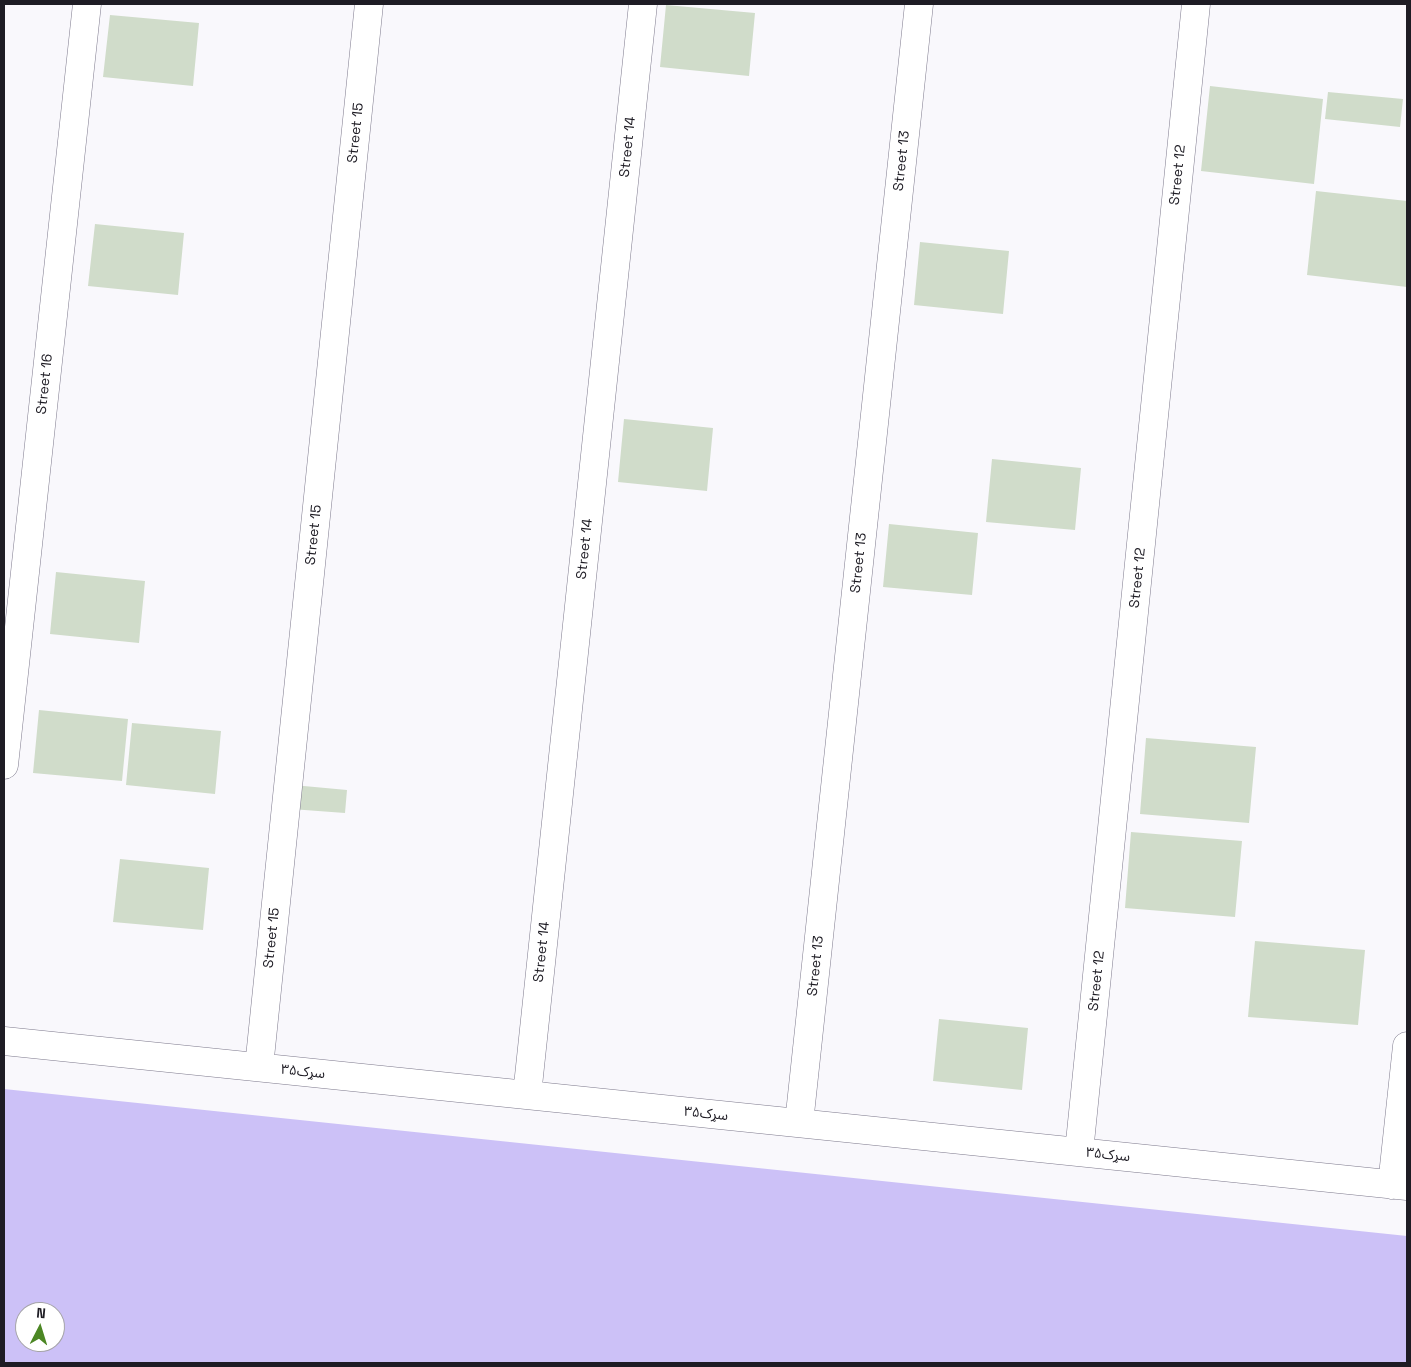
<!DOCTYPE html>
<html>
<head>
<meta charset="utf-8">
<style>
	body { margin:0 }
	#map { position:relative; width:1411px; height:1367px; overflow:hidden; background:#f9f8fc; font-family:"Space Grotesk",sans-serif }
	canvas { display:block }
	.frame { position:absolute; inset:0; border:5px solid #1e1c24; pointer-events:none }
	.north { position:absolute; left:15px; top:1302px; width:50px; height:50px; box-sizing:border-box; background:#fff; border:1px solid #a5a4a7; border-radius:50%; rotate:5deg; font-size:14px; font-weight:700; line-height:20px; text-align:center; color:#1e1c24 }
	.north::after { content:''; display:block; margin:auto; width:18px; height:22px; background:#4c8724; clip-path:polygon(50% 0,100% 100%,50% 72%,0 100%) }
</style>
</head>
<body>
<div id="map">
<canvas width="1411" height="1367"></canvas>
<div class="frame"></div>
<div class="north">N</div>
</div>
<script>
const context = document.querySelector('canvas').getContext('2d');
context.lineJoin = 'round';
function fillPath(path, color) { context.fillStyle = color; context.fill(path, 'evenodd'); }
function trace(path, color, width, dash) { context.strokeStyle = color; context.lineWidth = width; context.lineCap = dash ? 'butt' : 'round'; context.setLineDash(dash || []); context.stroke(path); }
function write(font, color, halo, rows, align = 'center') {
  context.font = font + ' "Space Grotesk","Noto Sans Arabic",sans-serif'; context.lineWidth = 4.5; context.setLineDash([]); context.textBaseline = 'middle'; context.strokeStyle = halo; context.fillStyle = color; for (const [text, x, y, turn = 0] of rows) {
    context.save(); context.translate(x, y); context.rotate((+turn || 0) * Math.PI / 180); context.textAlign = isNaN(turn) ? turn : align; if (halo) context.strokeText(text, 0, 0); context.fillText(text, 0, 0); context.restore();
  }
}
const green = new Path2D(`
	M4 1089 1407 1236V1363H4ZM25 1312H55V1342H25Z`);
const building = new Path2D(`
	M666 5 755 13 749 76 660 67Z
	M110 15 199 23 193 86 103 77Z
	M1210 86 1323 99 1314 184 1201 171Z
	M1328 92 1403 99 1400 127 1325 119Z
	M1316 191 1407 201V287L1307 275Z
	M95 224 184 233 178 295 88 286Z
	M920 242 1009 251 1003 314 914 305Z
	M624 419 713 428 707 491 618 482Z
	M992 459 1081 468 1075 530 986 522Z
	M889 524 978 533 972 595 883 587Z
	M56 572 145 581 139 643 50 634Z
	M39 710 128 719 122 781 33 773Z
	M132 723 221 731 215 794 126 785Z
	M1146 738 1256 747 1249 823 1140 814Z
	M293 785 347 790 345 813 291 809Z
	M1131 832 1242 841 1235 917 1125 908Z
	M120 859 209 868 203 930 113 922Z
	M1255 941 1365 950 1358 1025 1248 1017Z
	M939 1019 1028 1028 1022 1090 933 1081Z`);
const minor = new Path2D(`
	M4 765 87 4
	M4 1041 1407 1186
	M259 1067 369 4
	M527 1095 643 4
	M799 1123 919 4
	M1079 1152 1196 4
	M1392 1185 1407 1046`);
const streetNames = [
	["Street 15",356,133,-84],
	["Street 14",628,147,-84],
	["Street 13",902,161,-84],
	["Street 12",1178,175,-84],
	["Street 16",45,384,-84],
	["Street 15",314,535,-84],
	["Street 14",585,549,-84],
	["Street 13",859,563,-84],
	["Street 12",1138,578,-84],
	["Street 15",272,938,-84],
	["Street 14",542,952,-84],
	["Street 13",816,966,-84],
	["Street 12",1097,981,-84],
	["سړک۳۵",303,1072,6],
	["سړک۳۵",706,1114,6],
	["سړک۳۵",1108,1155,6]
];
fillPath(green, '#ccc1f7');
fillPath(building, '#d0dcca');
trace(minor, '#7d798c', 29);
trace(minor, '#fff', 28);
write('14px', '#1e1c24', '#fff', streetNames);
</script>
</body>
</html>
